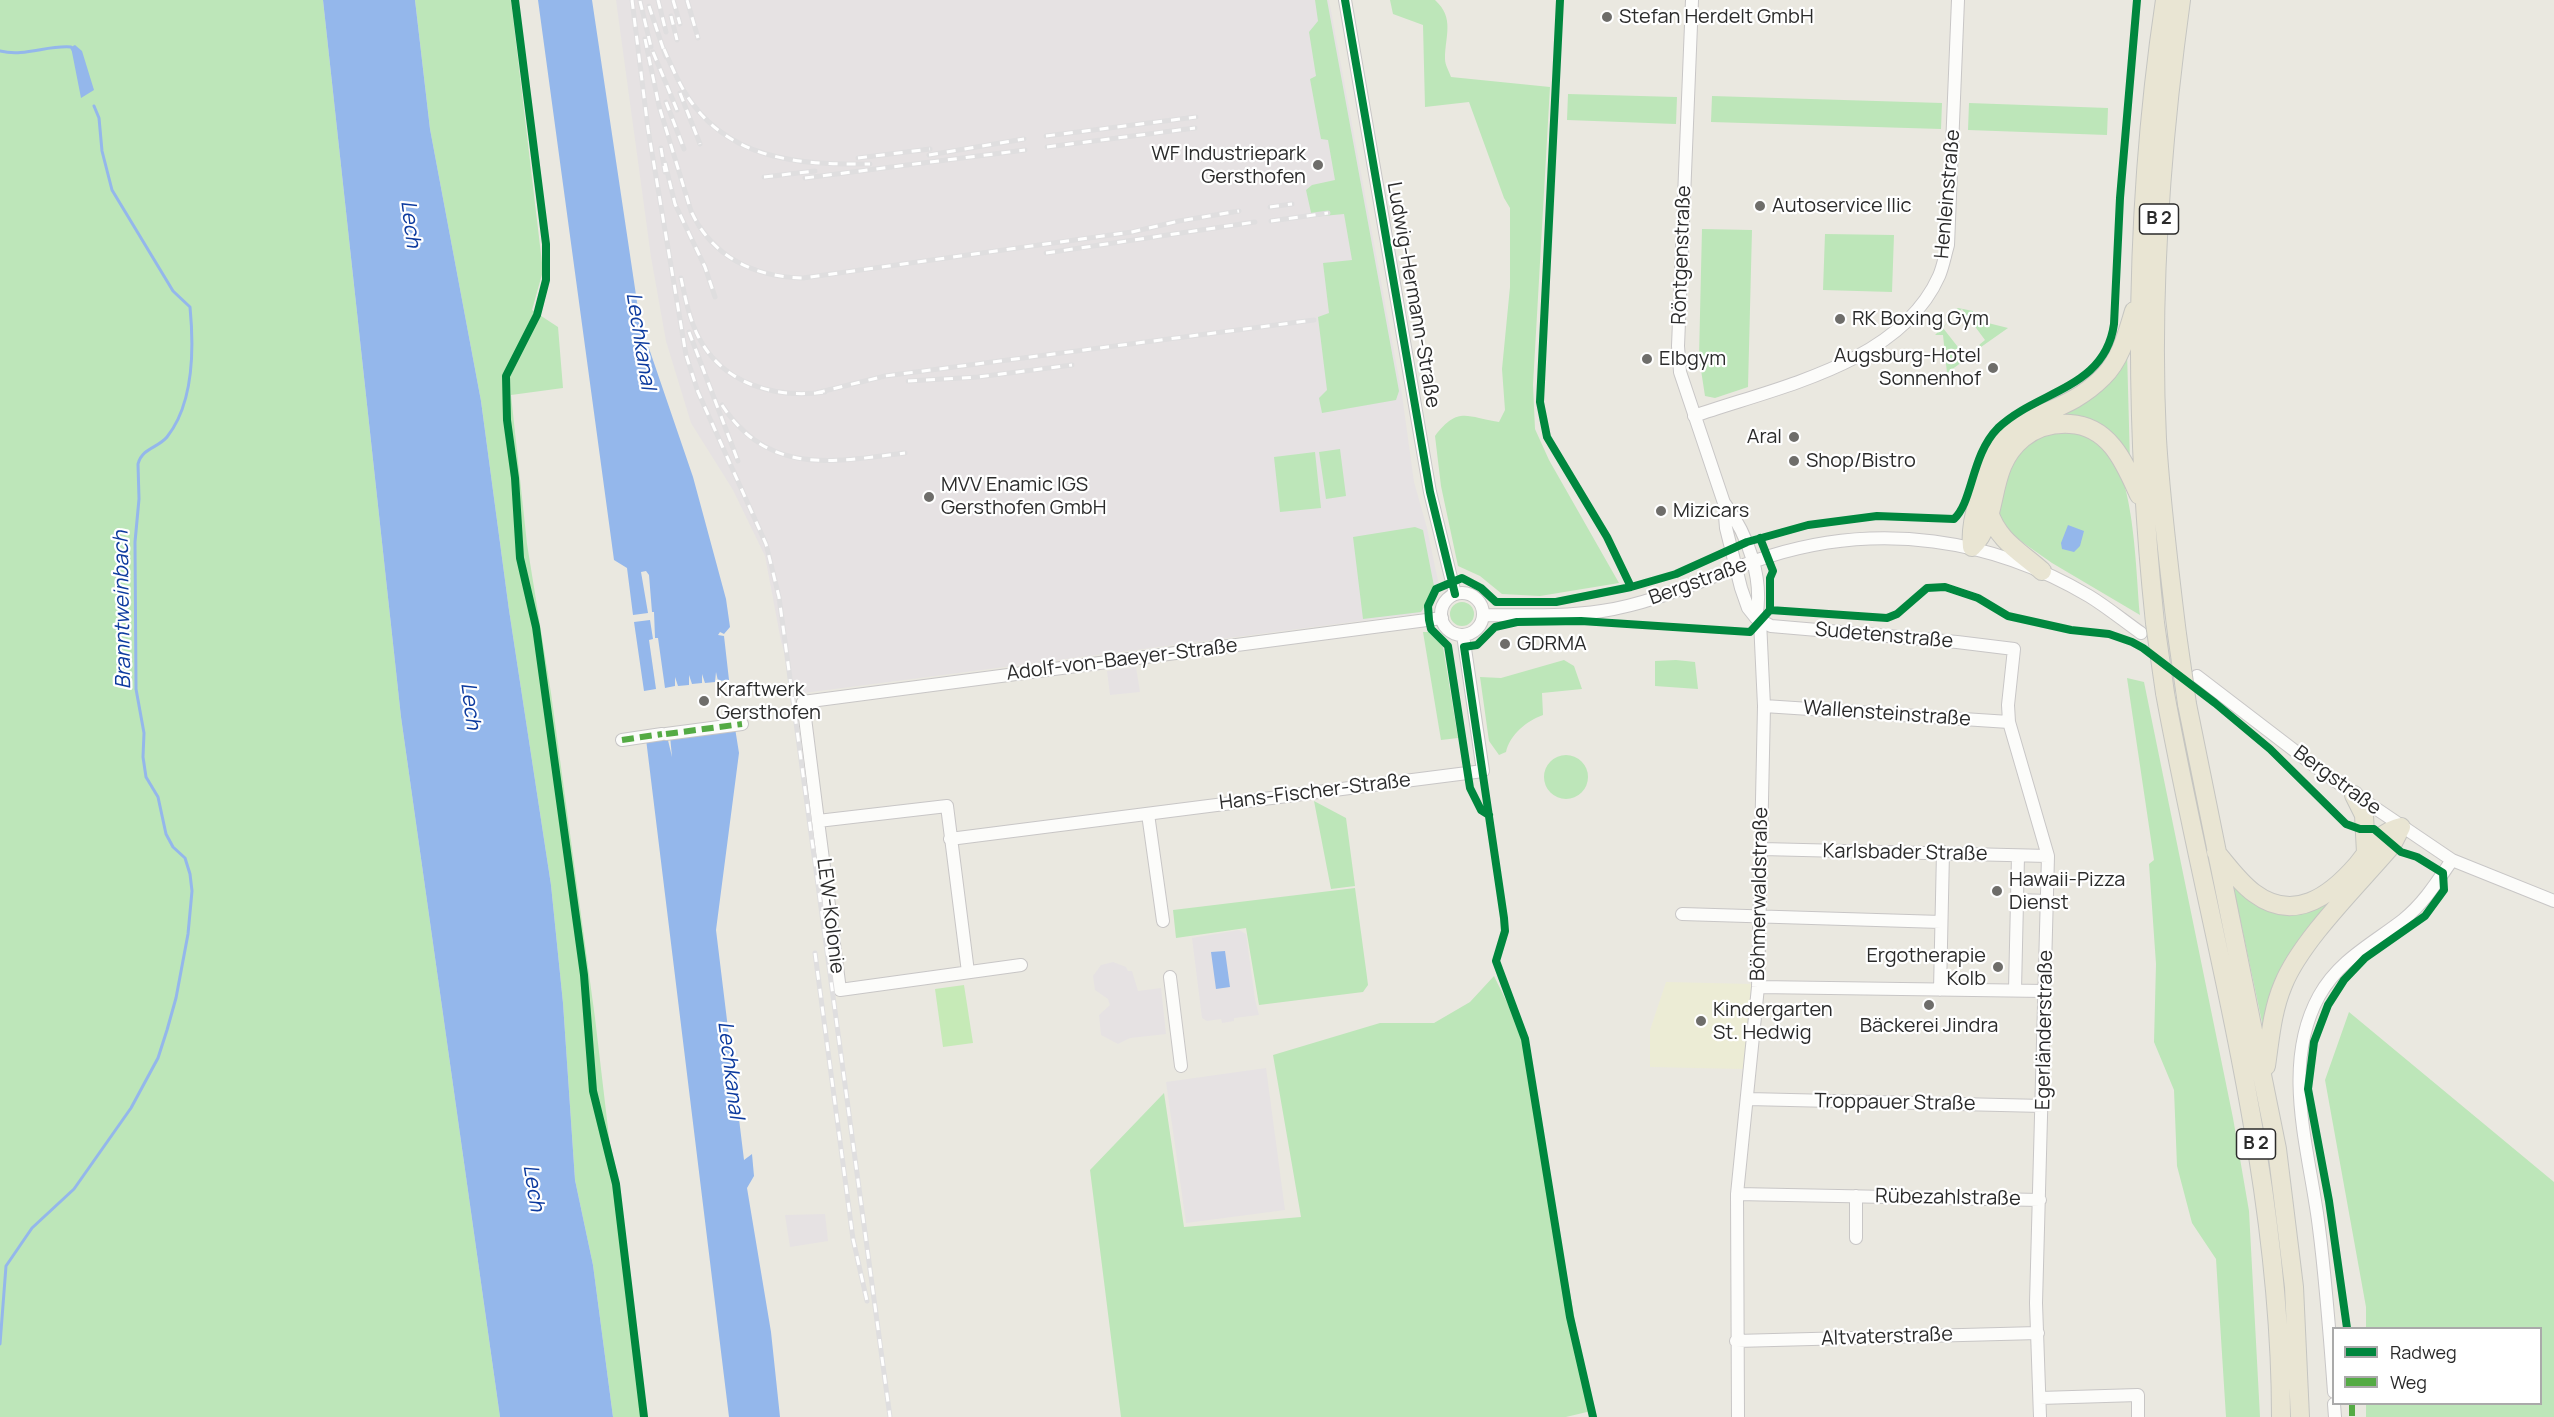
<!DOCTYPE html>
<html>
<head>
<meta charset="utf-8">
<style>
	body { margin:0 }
	#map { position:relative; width:2554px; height:1417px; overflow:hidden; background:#eae8e0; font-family:Manrope,sans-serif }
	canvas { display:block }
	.legend { position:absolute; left:2332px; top:1327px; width:210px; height:78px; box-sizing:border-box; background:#fff; border:2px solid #aaa; margin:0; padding:8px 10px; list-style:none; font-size:18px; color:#2b2b2b }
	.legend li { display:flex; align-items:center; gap:12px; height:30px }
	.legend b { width:30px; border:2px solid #aaa }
</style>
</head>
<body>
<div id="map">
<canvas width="2554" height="1417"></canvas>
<ul class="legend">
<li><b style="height:8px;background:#00873e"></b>Radweg</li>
<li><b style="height:8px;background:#54ab44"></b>Weg</li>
</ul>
</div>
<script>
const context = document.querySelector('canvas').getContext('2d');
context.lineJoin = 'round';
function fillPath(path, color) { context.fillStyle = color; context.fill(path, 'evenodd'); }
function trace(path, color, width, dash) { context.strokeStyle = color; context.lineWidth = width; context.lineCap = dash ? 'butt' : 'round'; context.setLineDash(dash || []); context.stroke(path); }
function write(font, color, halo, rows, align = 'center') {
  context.font = font + ' Manrope,sans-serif'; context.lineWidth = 4.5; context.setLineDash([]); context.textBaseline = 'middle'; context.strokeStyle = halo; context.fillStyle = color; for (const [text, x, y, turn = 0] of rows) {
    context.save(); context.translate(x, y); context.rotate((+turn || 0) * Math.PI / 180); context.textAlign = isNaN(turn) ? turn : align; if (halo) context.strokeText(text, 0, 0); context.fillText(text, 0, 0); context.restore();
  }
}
const industrial = new Path2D(`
	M616 0H1329L1402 395 1414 482 1427 528 1439 586 1422 613 796 694 781 641 765 556 733 490 691 423 666 341 651 257Z
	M1136 667 1140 692 1110 695 1107 671Z
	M1239 930 1246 934 1255 999 1259 1015 1234 1018V1021L1222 1023 1221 1019 1207 1021 1202 1018 1192 938Z
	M1113 962 1126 967 1128 971H1132L1138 991 1161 988 1166 1034 1130 1038 1118 1044 1101 1035 1099 1015 1110 1005 1108 999 1095 990 1093 976 1101 965Z
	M1266 1068 1285 1210 1186 1223 1166 1082Z
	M825 1214 828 1241 790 1247 785 1215Z`);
const education = new Path2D(`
	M1666 982 1752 984 1743 1069 1650 1067V1030Z`);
const green = new Path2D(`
	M0 0H323L401 717 500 1417H0Z
	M415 0H511L543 271 532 310 558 327 563 388 511 395 527 544 551 693 595 1018 642 1417H613L593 1265 575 1180 563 1003 551 885 509 610 481 401 430 129Z
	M1315 0H1327L1399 391 1396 400 1322 413 1319 398 1327 390 1318 317 1329 313 1323 263 1352 260 1344 214 1312 217 1306 190 1312 185 1335 180 1328 140 1321 139 1310 79 1316 76 1309 32 1318 21Z
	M1390 0H1435C1455 18 1445 36 1445 59 1445 65 1449 71 1451 77L1550 87 1533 385 1535 429 1549 460 1619 583 1540 596 1502 594 1480 576 1458 566 1441 486 1435 436C1458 406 1466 417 1499 422L1505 410 1502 369 1510 287V208L1504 198 1469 102 1425 107 1423 25 1393 14Z
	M1568 94 1677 97 1676 124 1567 120Z
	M1712 96 1942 103 1941 129 1711 122Z
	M1969 103 2108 108 2107 135 1968 130Z
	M1702 229 1752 230 1748 387 1715 398 1705 396 1699 357Z
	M1825 234 1894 235 1892 292 1823 290Z
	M1958 308 1973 311 1972 319 2008 328 1981 347 1979 345 1985 340 1962 309 1955 314 1954 311Z
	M1948 322 1943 328 1965 356 1971 351 1973 354 1947 373 1943 335H1935Z
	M2127 351 2130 463C2123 451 2115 439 2103 431 2071 408 2026 421 2004 452 1993 467 1990 487 1985 505H1982C1986 487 1989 468 1999 452 2019 420 2062 411 2092 393 2107 383 2117 366 2127 351Z
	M2053 431C2072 433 2094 434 2108 450 2135 480 2136 574 2140 615L2052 563 2002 528 1996 503 2002 482 2026 443Z
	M1340 449 1346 496 1326 499 1319 452Z
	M1315 452 1321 508 1280 512 1274 457Z
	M1415 527 1423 530 1434 586 1432 596 1421 612 1363 619 1353 537Z
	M1450 614a12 12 0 1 1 24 0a12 12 0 1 1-24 0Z
	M1423 632H1431L1443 647 1458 738 1441 740Z
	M1564 660 1574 666 1582 689 1542 693 1543 715C1527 721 1510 734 1506 752L1499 755 1489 741 1480 677 1501 678Z
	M1676 660 1695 662 1698 689 1655 686V661Z
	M2127 678 2144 682 2233 1118 2249 1211 2260 1417H2226L2216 1259 2192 1223 2177 1166 2174 1090 2154 1042 2156 964 2149 864 2154 860Z
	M1544 777a22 22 0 1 1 44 0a22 22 0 1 1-44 0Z
	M1314 801 1346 818 1355 886 1331 889Z
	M2231 876 2262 904 2338 893 2263 1027Z
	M1355 888 1367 977 1368 985 1363 992 1259 1005 1246 928 1176 938 1173 910Z
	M1494 976 1525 1039 1591 1411 1566 1417H1121L1090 1170 1164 1093 1184 1227 1301 1217 1273 1055 1380 1023H1434L1470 1002Z
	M2349 1012 2554 1182V1417H2366V1404H2540V1328H2366V1307L2325 1080Z`);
const pitch = new Path2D(`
	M964 985 973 1043 943 1047 935 989Z`);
const water = new Path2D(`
	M323 0H415L430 129 481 401 509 610 551 885 563 1003 575 1180 593 1265 613 1417H500L401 717Z
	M538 0H592L640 322 693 477 726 599 730 627 724 634 720 632 718 635 724 636 729 680 718 681 716 672 715 682 705 683 702 674V683L692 684 689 675V685L678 686 675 677V686L665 688 658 638H655L654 612H652L649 575 646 571 641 572 648 613 633 615 627 568 614 560Z
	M75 45 82 51 94 90 81 98 71 47Z
	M2068 525 2084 531 2080 546 2074 552 2062 549 2061 543Z
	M650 620 653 639 649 640 656 689 644 691 634 622Z
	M735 728 739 753 716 930 744 1160 752 1154 754 1176 747 1188 771 1332 780 1417H729L646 739 667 736 672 757 670 736Z
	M1225 951 1230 987 1216 989 1211 952Z`);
const stream = new Path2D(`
	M0 51C25 57 47 45 71 47L73 50
	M0 1344 6 1266 32 1228 74 1189 131 1108 158 1058 167 1030 176 998 188 934 192 891 190 874 185 858 173 847 166 834 158 797 146 777 143 757 144 733 136 689 135 542 139 499 138 464C142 448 158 448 167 437 194 403 194 348 190 307L173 291 112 190 102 151 99 118 94 106`);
const minor = new Path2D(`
	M1345 0 1430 492 1455 594
	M1692 0 1678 346 1680 372 1724 503 1726 528 1741 588 1748 608 1756 618 1771 626 1957 642 2014 649 2008 705 2009 722 2048 856 2036 1303 2040 1417
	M1694 416C1777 387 1900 364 1939 276 1943 267 1945 255 1948 245L1958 0
	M1725 504C1748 535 1764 579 1756 618
	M1441 614a21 21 0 1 1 42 0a21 21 0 1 1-42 0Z
	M1484 615C1522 615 1563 617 1602 611 1661 602 1713 574 1770 556 1879 522 1991 538 2089 596 2107 607 2124 621 2141 633
	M2197 676 2325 774 2452 860 2554 901
	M1764 706 2009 722
	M666 734 742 724
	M622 740 662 734
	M1148 814 1163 921
	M818 821 803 702 1442 618
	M950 839 1483 771 1463 635
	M1762 849 2048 856
	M2017 900 2048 901
	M1682 914 1941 922
	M968 972 947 806 818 821 840 990 1021 965
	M1170 977 1181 1066
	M1758 987 2045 991
	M1940 990 1943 852
	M2015 990 2018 856
	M1748 1099 2043 1106
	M1737 1194 2040 1200
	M1856 1238V1196
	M1736 1341 2038 1333
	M2334 1392C2330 1337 2326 1282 2319 1228 2310 1152 2280 1067 2319 996 2339 960 2372 944 2403 920 2424 903 2437 882 2452 860
	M2040 1398 2138 1395V1417
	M2334 1404 2335 1417
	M1738 1417 1737 1194 1758 987 1764 706 1760 621`);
const highway = new Path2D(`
	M1989 512C1998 541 2021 552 2042 571
	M1972 547C1970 527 1976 509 1981 489 2006 399 2052 428 2103 377 2121 359 2127 334 2134 311
	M1972 547C2002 517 1985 469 2023 438 2037 427 2053 423 2070 424 2110 426 2125 464 2139 495
	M2155 623C2133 415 2134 207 2165 0
	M2177 634C2169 569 2161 504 2157 439 2150 293 2161 145 2181 0
	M2165 693C2209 933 2281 1171 2281 1417
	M2187 704 2277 1149 2294 1287 2300 1417
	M2354 795 2364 815 2366 853
	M2216 852C2228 866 2239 882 2254 893 2294 923 2330 896 2357 865 2370 849 2379 832 2401 827
	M2266 1066C2270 1039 2272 1011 2283 985 2301 940 2359 884 2392 845L2401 827`);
const rail = new Path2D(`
	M632 0 648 129 686 355 698 392 766 544 779 597 890 1417
	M658 0 666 32
	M673 0 680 24
	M687 0 698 38
	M640 1 651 47
	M649 6 666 57
	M671 16 677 40
	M645 39 659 106 691 211C712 257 754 277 803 278L1132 232 1179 221 1239 211
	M664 49C670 63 676 77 684 91 725 160 798 165 870 164
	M653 52 677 110
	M680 93 700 144
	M666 102 684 149
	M1046 136 1196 117
	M1047 147 1195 128
	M661 148 665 172
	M929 155 1024 139
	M858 158 930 149
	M665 163 675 204 705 267 715 297
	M764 177 815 171
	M805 178 1025 150
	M1270 207 1292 204
	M1271 221 1328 213
	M1046 253 1255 222
	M681 278C685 297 689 318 698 336 722 384 775 399 825 392
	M689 332 738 461
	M908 381 978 377 1072 365
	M816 393 885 376 1314 320
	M722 405C768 476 833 462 905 453
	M815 953 853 1239 867 1301`);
const highwayBridge = new Path2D(`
	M2155 623 2165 693
	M2177 634 2187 704`);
const quiet = new Path2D(`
	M666 734 742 724
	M622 740 662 734
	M2352 1404V1417`);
const cycleway = new Path2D(`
	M515 0 546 244V280L537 315 506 376 507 420 515 478 520 558 536 627 584 975 593 1091 616 1184 644 1417
	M1345 0 1430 492 1455 594
	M1560 0 1540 402 1547 437 1607 537 1631 587
	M1770 610 1887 618 1897 614 1927 588 1945 587 1978 598 2008 616 2071 630 2109 634 2132 642 2143 648 2215 703 2270 749 2346 824 2360 829H2374L2401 852 2417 857 2443 873 2444 890 2425 916 2365 958 2344 980 2328 1005 2314 1042 2308 1089 2329 1201 2347 1328
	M1489 815 1481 810 1470 788 1448 646 1431 629 1429 620 1428 606 1436 589 1462 578 1481 588 1496 602H1556L1631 587 1676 574 1747 542 1808 525 1877 516 1954 519C1973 502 1971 455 1998 428 2038 390 2105 389 2114 324L2120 198 2137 0
	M1593 1417 1570 1317 1525 1039 1496 961 1505 931 1504 918 1464 647 1477 645 1495 627 1517 622 1581 621 1750 632 1770 610V578L1773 571 1760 538`);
const markers = [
	[1607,17,6,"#6e6d6a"],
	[1318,165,6,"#6e6d6a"],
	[1760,206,6,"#6e6d6a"],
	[1840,319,6,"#6e6d6a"],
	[1647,359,6,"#6e6d6a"],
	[1993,368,6,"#6e6d6a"],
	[1794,437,6,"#6e6d6a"],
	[1794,461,6,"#6e6d6a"],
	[929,497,6,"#6e6d6a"],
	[1661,511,6,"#6e6d6a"],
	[1505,644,6,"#6e6d6a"],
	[704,701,6,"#6e6d6a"],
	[1997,891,6,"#6e6d6a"],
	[1998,967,6,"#6e6d6a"],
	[1929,1005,6,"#6e6d6a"],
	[1701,1021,6,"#6e6d6a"]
];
const shields = [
	[2159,219,39],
	[2256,1144,39]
];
const shieldNames = [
	["B 2",2159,219],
	["B 2",2256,1144]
];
const poiNames = [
	["Stefan Herdelt GmbH",1619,17],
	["WF Industriepark",1306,154,"right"],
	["Gersthofen",1306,177,"right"],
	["Autoservice Ilic",1772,206],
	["RK Boxing Gym",1852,319],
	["Augsburg-Hotel",1981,356,"right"],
	["Sonnenhof",1981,379,"right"],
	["Elbgym",1659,359],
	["Aral",1782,437,"right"],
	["Shop/Bistro",1806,461],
	["MVV Enamic IGS",941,485],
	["Gersthofen GmbH",941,508],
	["Mizicars",1673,511],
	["GDRMA",1517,644],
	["Kraftwerk",716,690],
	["Gersthofen",716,713],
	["Hawaii-Pizza",2009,880],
	["Dienst",2009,903],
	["Ergotherapie",1986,956,"right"],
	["Kolb",1986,979,"right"],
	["Kindergarten",1713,1010],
	["St. Hedwig",1713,1033],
	["Bäckerei Jindra",1929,1026,"center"]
];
const streetNames = [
	["Henleinstraße",1948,194,-85],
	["Röntgenstraße",1682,255,-88],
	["Ludwig-Hermann-Straße",1413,295,80],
	["Bergstraße",1698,582,-20],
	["Sudetenstraße",1884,636,5],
	["Adolf-von-Baeyer-Straße",1122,660,-7],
	["Wallensteinstraße",1887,714,4],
	["Bergstraße",2337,781,36],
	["Hans-Fischer-Straße",1315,792,-7],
	["Karlsbader Straße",1905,853,1],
	["Böhmerwaldstraße",1760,894,-89],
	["LEW-Kolonie",830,916,83],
	["Egerländerstraße",2045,1030,-89],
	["Troppauer Straße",1895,1103,1],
	["Rübezahlstraße",1948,1198,1],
	["Altvaterstraße",1887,1337,-2]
];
const waterNames = [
	["Lech",410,224,83],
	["Lechkanal",640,341,81],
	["Branntweinbach",123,610,-91],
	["Lech",470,706,83],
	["Lechkanal",730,1070,83],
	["Lech",533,1188,81]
];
fillPath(industrial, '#e6e2e3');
fillPath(education, '#ececd5');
fillPath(green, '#bde6b9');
fillPath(pitch, '#c6eab7');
fillPath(water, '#94b7eb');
trace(stream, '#94b7eb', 3);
trace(minor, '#c8c6c6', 14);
trace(highway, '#c5c5c1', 20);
trace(minor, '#fcfcfa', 12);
trace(highway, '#e9e5d3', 18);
trace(rail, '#dfdedf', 5);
trace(rail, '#fff', 3, [9]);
trace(highwayBridge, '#c5c5c1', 20, []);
trace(highwayBridge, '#e9e5d3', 18);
trace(quiet, '#54ab44', 6, [12, 6]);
trace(cycleway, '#00873e', 8);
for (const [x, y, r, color] of markers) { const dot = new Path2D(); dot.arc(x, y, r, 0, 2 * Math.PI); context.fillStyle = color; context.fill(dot); trace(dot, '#fff', 2); }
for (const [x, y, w] of shields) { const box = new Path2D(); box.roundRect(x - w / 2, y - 15, w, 30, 4.5); context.fillStyle = '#fff'; context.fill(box); trace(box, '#2b2b2b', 1.5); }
write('bold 18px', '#2b2b2b', null, shieldNames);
write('20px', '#2b2b2b', '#fff', poiNames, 'left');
write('20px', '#2b2b2b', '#fff', streetNames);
write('italic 21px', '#0c3a9e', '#fff', waterNames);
</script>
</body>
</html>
